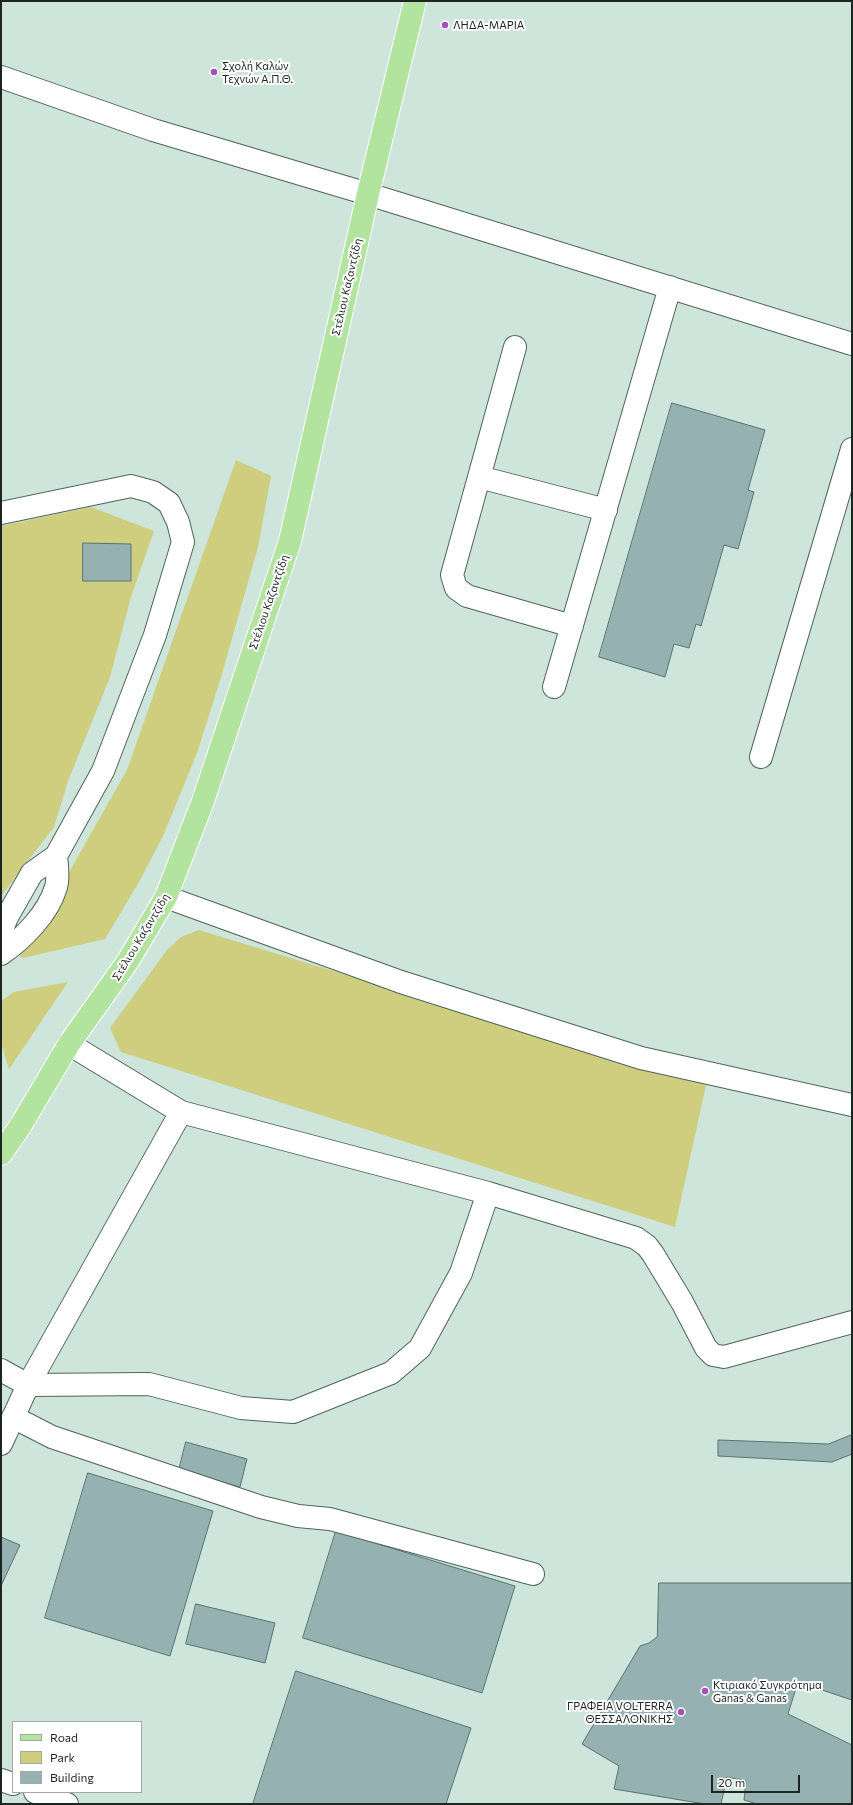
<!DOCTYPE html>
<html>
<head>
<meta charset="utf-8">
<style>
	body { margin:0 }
	#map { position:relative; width:853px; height:1805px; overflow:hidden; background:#cde5da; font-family:Commissioner,sans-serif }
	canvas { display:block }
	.frame { position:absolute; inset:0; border:2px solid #1c2522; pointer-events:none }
	.legend { position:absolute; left:12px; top:1721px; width:130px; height:72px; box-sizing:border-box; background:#fff; border:1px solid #a4a8a7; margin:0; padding:5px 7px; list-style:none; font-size:12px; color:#1c2522 }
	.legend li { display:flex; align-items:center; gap:8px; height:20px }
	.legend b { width:20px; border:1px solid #a4a8a7 }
	.scale { position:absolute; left:711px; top:1775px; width:89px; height:18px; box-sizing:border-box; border:2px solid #1c2522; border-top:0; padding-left:5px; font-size:12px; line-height:14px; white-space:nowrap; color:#1c2522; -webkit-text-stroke:3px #fff; paint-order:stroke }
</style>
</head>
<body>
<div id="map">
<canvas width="853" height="1805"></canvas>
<div class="frame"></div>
<ul class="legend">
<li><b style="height:5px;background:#b2e49f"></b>Road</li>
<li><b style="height:11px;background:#cece7e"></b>Park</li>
<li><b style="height:11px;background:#96b1b1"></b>Building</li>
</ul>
<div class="scale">20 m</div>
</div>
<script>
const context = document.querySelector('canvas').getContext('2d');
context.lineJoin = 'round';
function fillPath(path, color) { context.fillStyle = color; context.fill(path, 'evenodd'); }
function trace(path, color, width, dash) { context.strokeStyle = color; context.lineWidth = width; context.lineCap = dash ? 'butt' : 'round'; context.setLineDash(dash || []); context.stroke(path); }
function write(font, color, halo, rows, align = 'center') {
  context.font = font + ' Commissioner,sans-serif'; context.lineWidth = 4; context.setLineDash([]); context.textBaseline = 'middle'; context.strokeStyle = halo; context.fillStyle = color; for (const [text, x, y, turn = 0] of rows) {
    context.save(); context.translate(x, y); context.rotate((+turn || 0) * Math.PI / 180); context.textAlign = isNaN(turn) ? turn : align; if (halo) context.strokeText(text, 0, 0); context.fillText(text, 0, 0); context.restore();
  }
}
const green = new Path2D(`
	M236 460 271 476 258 547 221 677 197 753 163 836 139 882 105 939 23 958 11 950 55 897 127 770Z
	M91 507 154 531 131 597 110 677 68 781 54 827 1 896V526Z
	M199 930 706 1085 675 1227 121 1052 110 1028 167 950 181 937Z
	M68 982 9 1069 1 1043V1001L14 992Z`);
const building = new Path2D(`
	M672 403 765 430 748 490 754 492 738 549 724 545 701 626 696 624 689 648 674 644 665 677 599 657Z
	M83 543 131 544V581H83Z
	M852 1435V1454L832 1462 718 1456V1440L828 1444Z
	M186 1442 247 1459 240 1487 179 1470Z
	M88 1473 213 1511 170 1656 45 1618Z
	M336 1531 515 1586 482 1693 303 1638Z
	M1 1537 20 1545 1 1586Z
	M659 1583H852V1700L798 1682 788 1714 852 1745V1804H757L744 1800 746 1781 727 1777 721 1804H705L614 1789 619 1766 582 1744 640 1646 649 1643 657 1637Z
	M196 1604 275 1623 265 1663 186 1644Z
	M296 1671 471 1728 446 1804H253Z`);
const minor = new Path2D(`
	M1 77 153 130 368 194 852 344
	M515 347 452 575 456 588 467 596 572 626
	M479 477 606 510
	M1 513 131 486 153 492 169 503 178 522 183 542 155 635 103 771 56 856 32 873 7 917 1 932
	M554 687 670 287
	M761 757 852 449
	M166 897 401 982 641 1058 852 1105
	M1 954C23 939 48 914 56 887 59 877 57 867 56 856
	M69 1044 181 1112 488 1193 636 1238 647 1246 653 1254 682 1302 706 1348 713 1355 724 1357 852 1322
	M1 1370 28 1385 149 1384 241 1408 293 1412 391 1373 420 1348 461 1273 488 1193
	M13 1417 52 1437 261 1507 298 1516 330 1519 533 1574
	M1 1444 28 1385 181 1112
	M1 1780 13 1784
	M35 1792 67 1804`);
const major = new Path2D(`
	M1 1154 21 1125 69 1044 128 961 166 897 203 801 290 541 368 194 415 1`);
const markers = [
	[445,25,4,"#a250c0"],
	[214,72,4,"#a250c0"],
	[705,1691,4,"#a250c0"],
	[681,1712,4,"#a250c0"]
];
const poiNames = [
	["ΛΗΔΑ-ΜΑΡΙΑ",453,25],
	["Σχολή Καλών",222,66],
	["Τεχνών Α.Π.Θ.",222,79],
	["Κτιριακό Συγκρότημα",713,1685],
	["Ganas & Ganas",713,1698],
	["ΓΡΑΦΕΙΑ VOLTERRA",673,1706,"right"],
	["ΘΕΣΣΑΛΟΝΙΚΗΣ",673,1719,"right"]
];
const streetNames = [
	["Στέλιου Καζαντζίδη",347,287,-77],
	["Στέλιου Καζαντζίδη",269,602,-71],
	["Στέλιου Καζαντζίδη",141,937,-59]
];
fillPath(green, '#cece7e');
fillPath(building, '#96b1b1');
trace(building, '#597272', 1);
trace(minor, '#4f645b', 24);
trace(major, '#fff', 24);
trace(minor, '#fff', 22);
trace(major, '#b2e49f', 22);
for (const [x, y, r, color] of markers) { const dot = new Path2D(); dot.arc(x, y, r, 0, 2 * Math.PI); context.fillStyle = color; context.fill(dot); trace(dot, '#fff', 1.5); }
write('11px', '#1c2522', '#fff', poiNames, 'left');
write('11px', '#1c2522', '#fff', streetNames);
</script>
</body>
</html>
